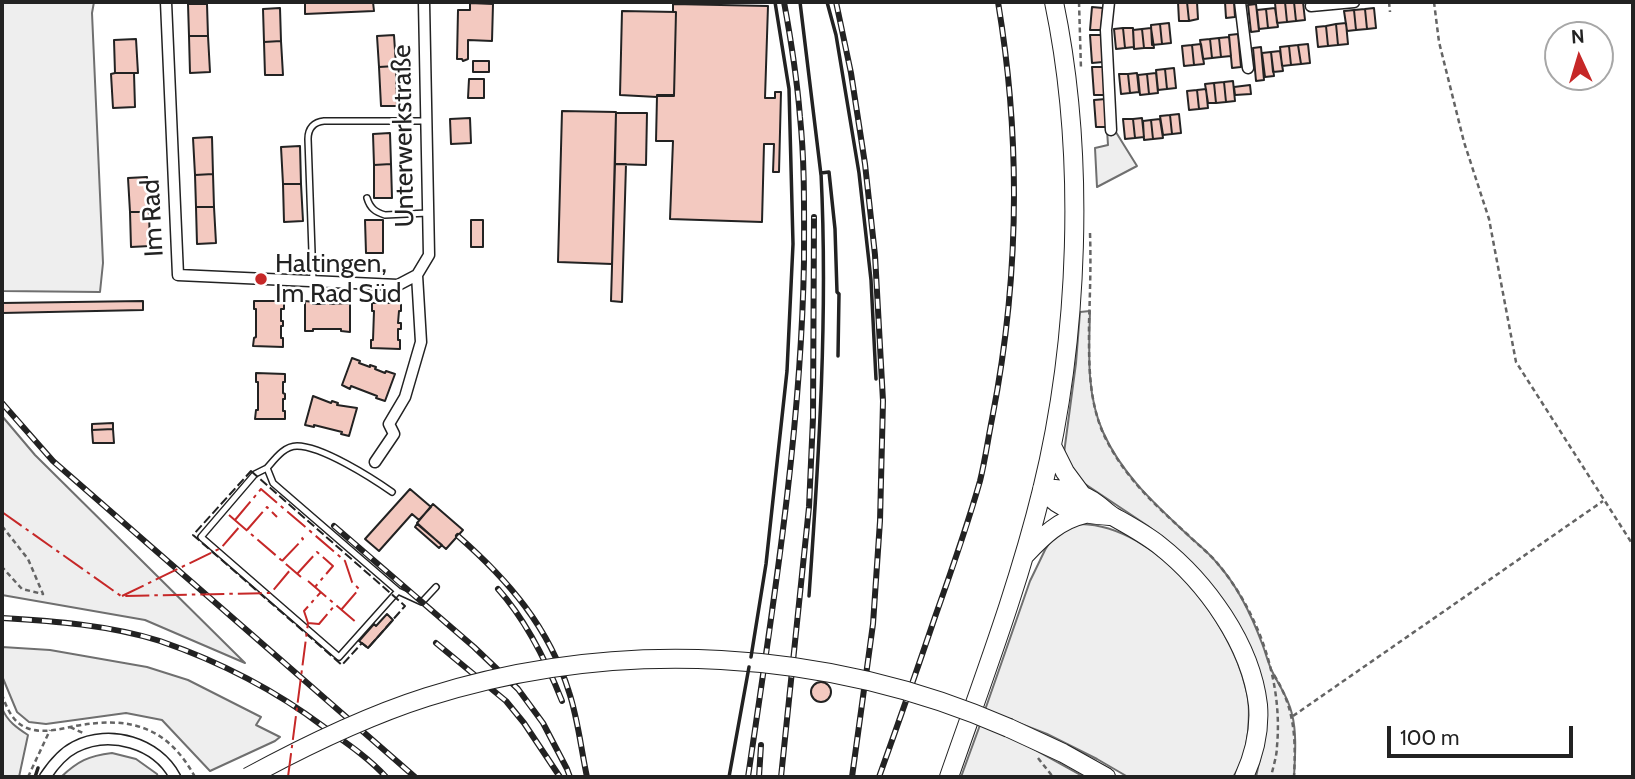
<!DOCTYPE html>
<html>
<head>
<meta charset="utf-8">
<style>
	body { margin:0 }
	#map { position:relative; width:1635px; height:779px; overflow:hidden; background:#fff; font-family:Cabin,sans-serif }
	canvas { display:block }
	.frame { position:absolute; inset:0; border:4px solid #222; pointer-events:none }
	.north { position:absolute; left:1544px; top:21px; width:70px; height:70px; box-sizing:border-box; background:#fff; border:2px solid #a7a7a7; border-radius:50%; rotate:356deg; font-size:19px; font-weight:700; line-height:28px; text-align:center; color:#222 }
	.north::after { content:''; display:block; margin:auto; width:24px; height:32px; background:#c62828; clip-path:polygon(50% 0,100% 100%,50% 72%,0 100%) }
	.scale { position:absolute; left:1387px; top:726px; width:186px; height:32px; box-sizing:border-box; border:4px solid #222; border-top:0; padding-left:9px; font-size:21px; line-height:24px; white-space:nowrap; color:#222; -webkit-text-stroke:5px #fff; paint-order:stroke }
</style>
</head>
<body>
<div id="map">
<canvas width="1635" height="779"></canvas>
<div class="frame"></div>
<div class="north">N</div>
<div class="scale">100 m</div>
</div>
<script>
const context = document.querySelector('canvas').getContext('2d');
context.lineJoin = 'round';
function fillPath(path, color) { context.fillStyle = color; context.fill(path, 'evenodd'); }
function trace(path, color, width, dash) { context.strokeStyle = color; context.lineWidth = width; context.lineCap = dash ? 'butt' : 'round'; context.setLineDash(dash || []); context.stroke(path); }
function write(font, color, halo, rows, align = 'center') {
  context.font = font + ' Cabin,sans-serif'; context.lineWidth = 5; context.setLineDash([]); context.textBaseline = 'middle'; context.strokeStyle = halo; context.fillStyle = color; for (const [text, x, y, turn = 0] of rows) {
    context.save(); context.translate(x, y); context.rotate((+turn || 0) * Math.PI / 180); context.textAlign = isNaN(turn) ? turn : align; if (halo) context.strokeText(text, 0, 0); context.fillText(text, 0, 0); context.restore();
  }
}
const green = new Path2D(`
	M2 2H94L92 13 103 263 100 292 2 291Z
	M1114 129 1137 166 1097 187 1095 148 1108 145 1107 130Z
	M1090 311C1089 352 1086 394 1103 432 1122 475 1156 505 1190 537 1199 545 1209 553 1217 563 1238 586 1252 616 1263 646 1266 654 1268 663 1272 671 1279 686 1288 696 1292 714 1297 734 1295 757 1294 777H1256L1263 743 1260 676 1173 546 1148 526 1082 482 1072 473 1064 453 1076 363 1080 312Z
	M2 416 35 455 245 663 145 620 2 595Z
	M1081 524C1157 526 1230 620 1246 689 1250 703 1249 718 1248 732 1246 749 1243 763 1233 777H1128L1097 759 1047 734 985 710 1030 581 1045 550 1053 537 1066 528Z
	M2 647 50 650 147 667 188 680 261 717 256 725 280 737 275 741 210 771 162 720 126 713 46 724 29 722 17 712 2 676Z
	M2 708C7 721 17 728 28 735L19 777H2Z
	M980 725 1010 736 1084 777H961Z
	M112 753 136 759 157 774 158 777H61C78 761 88 756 112 753Z`);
const building = new Path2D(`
	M305 2H373L374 11 305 14Z
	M1178 2H1187L1189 21H1179Z
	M1187 2H1197L1198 19 1189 21Z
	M1225 2H1234L1235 17 1226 18Z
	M1285 2H1294L1296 21 1287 22Z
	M1285 2 1287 22 1277 23 1275 3Z
	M1294 2H1303L1305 20 1296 21Z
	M470 3 493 4 492 41 468 40V59L463 61 462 59H457L458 10H470Z
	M188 4H207L208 36H189Z
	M673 4 768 6 765 98H775V92H781L779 172H773L774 144H764L762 222 670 219 673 141H656L657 96H674L676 12H673Z
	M1256 4 1259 31 1251 32 1248 5Z
	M1092 7 1103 8 1101 30H1090Z
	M280 8 281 41 264 42 263 9Z
	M1275 8 1278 27 1268 28 1266 9Z
	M1374 8 1376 28 1367 29 1365 9Z
	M1266 9 1268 28 1259 29 1257 10Z
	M1365 9 1367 29 1356 30 1354 10Z
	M1354 10 1356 30 1347 31 1344 11Z
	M622 11 676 12 674 95H657V97L620 95Z
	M1169 23 1171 43 1162 44 1160 24Z
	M1346 23 1348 44 1338 45 1336 24Z
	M1160 24 1162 44 1152 45 1151 25Z
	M1336 24 1338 45 1328 46 1326 26Z
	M1326 26 1328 46 1318 47 1316 27Z
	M1123 28 1125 48 1116 49 1114 29Z
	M1123 28H1133L1134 47 1125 48Z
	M1151 28 1154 48H1144L1142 29Z
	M1142 29 1144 48 1134 49 1133 30Z
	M1238 34 1241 67 1232 68 1229 35Z
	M394 35 396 66 379 67 377 36Z
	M1090 35H1101L1103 62 1092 63Z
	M189 36H208L210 72 190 73Z
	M1229 37 1231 56 1221 57 1219 38Z
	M1219 38 1221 57 1212 58 1210 39Z
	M136 39 138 73H115L114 40Z
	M1210 39 1212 58 1203 59 1200 40Z
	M281 41 283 75H265L264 42Z
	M1201 44 1204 64 1194 65 1192 45Z
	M1308 44 1310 63 1301 64 1298 45Z
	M1192 45 1194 65 1184 66 1182 46Z
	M1298 45 1301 64 1291 65 1289 46Z
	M1289 46 1291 65 1282 66 1280 47Z
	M1261 47 1264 80 1256 81 1253 48Z
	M1280 51 1283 71 1273 72 1271 52Z
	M1271 52 1274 76 1265 77 1262 53Z
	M473 61H489V72H473Z
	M396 66 397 106H381L379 67Z
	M1092 67H1103L1105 95H1094Z
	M1174 68 1176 88 1167 89 1165 69Z
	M1165 69 1167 89 1158 90 1156 70Z
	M115 73H134L135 107 113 108 111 74Z
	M1137 73 1139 92 1130 93 1128 74Z
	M1156 73 1158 93 1149 94 1147 74Z
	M1119 74H1128L1130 93 1121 94Z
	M1147 74 1149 94 1140 95 1138 75Z
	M469 79H484V98H468Z
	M1233 81 1235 101 1226 102 1224 82Z
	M1224 82 1226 102 1216 103 1214 83Z
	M1214 83 1216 103H1208L1205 84Z
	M1250 85 1251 94 1235 95 1234 87Z
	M1206 89 1208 108 1199 109 1197 90Z
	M1197 90 1199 109 1189 110 1187 91Z
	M1106 99 1107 127H1096L1094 100Z
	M562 111 616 112 612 264 558 262Z
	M616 113H647L646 165 615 164Z
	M1179 114 1181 133 1172 134 1170 115Z
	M1170 115 1172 134 1163 135 1160 116Z
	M470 118 471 143 451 144 450 119Z
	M1142 118 1144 137 1135 138 1133 119Z
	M1123 119H1133L1135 138 1125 139Z
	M1160 119 1163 138 1153 139 1151 120Z
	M1151 120 1153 139 1144 140 1143 121Z
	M390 133 391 164 374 165 373 134Z
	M212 137 213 174 195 175 193 138Z
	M300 146 301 184H283L281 147Z
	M391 164 392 198H374V165Z
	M615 164H626L622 302 611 301Z
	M213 174 214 207H196L195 175Z
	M147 177 149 212H130L128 178Z
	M283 184H301L303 221 284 222Z
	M196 207H214L216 243 197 244Z
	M130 212H149L150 246 131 247Z
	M365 220H383V253H366Z
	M471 220H483V247H471Z
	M143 301V310L2 313V303Z
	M254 301H284V309H281V321H283V326H281V338H283V347L253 346 254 338 256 337V309H254Z
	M305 301 314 302 313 304H325V302H331L330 304 350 303V332L341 331V329H313V331H305Z
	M372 303H401V311H399L398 323H401V329H398V340H400V349L371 348V340H373L374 311H372Z
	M352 358 360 361 359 363 370 367V365L376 367 375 369 385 373 386 371 395 374 385 401 376 398 377 396 351 386 350 389 342 385Z
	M256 373 285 374V382H283V393L285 394V399H283V411H285V419H255L256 410H258V382H256Z
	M313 396 331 403 332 401 338 403 337 405 357 408 349 436 341 434 342 432 314 425V427L305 425Z
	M113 423V429L92 430V424Z
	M113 429 114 443H93L92 430Z
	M410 489 431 507 419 520 412 514 379 551 365 539Z
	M433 504 463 530 446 549 417 523Z
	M417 524 442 545 439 548 415 527Z
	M387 614 393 620 368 648 359 641 374 624 376 626Z
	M811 692a10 10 0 1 1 20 0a10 10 0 1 1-20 0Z`);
const path = new Path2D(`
	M1079 2 1081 69
	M1389 2 1390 12
	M1434 2 1439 42 1464 142 1489 219 1516 362 1633 545
	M1090 233C1091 263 1090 293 1089 323 1089 360 1088 398 1103 433 1123 476 1153 503 1187 534 1197 544 1209 553 1218 564 1259 613 1283 682 1277 746 1277 756 1273 767 1271 777
	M2 526 28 559 43 594 22 589 2 567
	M1274 675C1295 708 1296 739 1294 777
	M2 694C6 707 13 723 27 728 42 734 60 729 75 726 130 716 167 726 195 777
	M1293 716 1603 501
	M70 727 83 733
	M1038 758 1053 777
	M28 777 50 730`);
const service = new Path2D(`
	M367 198C370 208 375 212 385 215L428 213
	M313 281 308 139C308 128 314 122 324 121H426
	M267 468 255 474 201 537 339 657 398 591
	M392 492C372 478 322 446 297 446 284 446 275 459 267 468L273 483 398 591 422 602 436 587`);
const minor = new Path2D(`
	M166 2 178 275 398 285 417 275
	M1109 2 1106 30 1111 130
	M1240 2 1248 68
	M1311 6 1354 2
	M375 462 394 434 389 424 405 397 421 342 417 275 429 255 424 2
	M45 777C53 765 63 753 75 747 110 729 157 743 175 777`);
const primary = new Path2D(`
	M1052 446 1065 472 1082 495
	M1042 489C1062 488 1081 492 1097 504 1103 508 1108 514 1114 517 1130 526 1145 534 1159 545 1206 582 1251 644 1258 705 1260 729 1254 755 1244 777
	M1042 489C1062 513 1082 514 1111 516
	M1025 555C1043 536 1059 520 1085 514
	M1009 728 1063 753 1106 777
	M949 777C982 682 1018 588 1042 490 1079 339 1086 155 1054 2`);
const rail = new Path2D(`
	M836 2 851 73 865 164 875 255 883 401 880 521 873 624 852 777
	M2 403 53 461 415 777
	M334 526 474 647 518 689 543 723 567 769 570 777
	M458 536C508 580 549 627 569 692 578 719 581 749 587 777
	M498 589C525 619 547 663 562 701
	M2 618C54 621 109 625 160 641 218 661 275 690 324 727 345 742 369 758 386 777
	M436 643 506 701 524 723 560 777
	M748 777C773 606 801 434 804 261 804 213 805 165 800 117 797 79 791 40 784 2
	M759 777 761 745
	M781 777 809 507 813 418 814 217
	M879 777C898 724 917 670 935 617 951 572 967 527 980 481 985 461 988 439 992 419 1019 281 1021 140 998 2`);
const primaryBridge = new Path2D(`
	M248 777C305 746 364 717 427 697 617 637 827 648 1009 728`);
const fence = new Path2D(`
	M251 471 405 606 368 648 362 643 342 665 193 535Z`);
const wall = new Path2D(`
	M800 2 821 175
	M827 2 836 35 859 173 871 280 876 379
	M809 596C819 456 828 314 821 173L829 172 835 229 837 292 839 294 838 356
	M751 657 766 564 787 371 793 244 789 89 775 2
	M35 777 38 768
	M729 777 749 667`);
const power = new Path2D(`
	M2 512 121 596 271 593 291 569
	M229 515 301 577
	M235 520 261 489 345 561 352 582 359 589 341 610
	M247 530 267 507 277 517
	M282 561 303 539 298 534
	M297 574 317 552 333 566 315 587
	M308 581 358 624
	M122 596 221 548 241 525
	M308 623 319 624 335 605
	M288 777 308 623 304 611 321 592`);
const markers = [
	[261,279,7,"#c62828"]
];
const streetNames = [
	["Unterwerkstraße",404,136,-91],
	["Im Rad",153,218,-93]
];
const poiNames = [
	["Haltingen,",275,264],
	["Im Rad Süd",275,294]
];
fillPath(green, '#eee');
trace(green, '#6f6f6f', 2);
fillPath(building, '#f3c9c0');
trace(building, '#222', 2);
trace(service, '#222', 8);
trace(minor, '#222', 13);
trace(primary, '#222', 20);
trace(path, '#646464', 2.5, [5, 3.5]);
trace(service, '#fff', 5);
trace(minor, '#fff', 10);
trace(primary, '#fff', 18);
trace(rail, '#222', 6);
trace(rail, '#fff', 3.5, [10]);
trace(primaryBridge, '#222', 20, []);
trace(primaryBridge, '#fff', 18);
trace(fence, '#222', 2, [9, 3.5]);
trace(wall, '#222', 3.5);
trace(power, '#c62828', 2, [24, 5, 3.5, 5]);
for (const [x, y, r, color] of markers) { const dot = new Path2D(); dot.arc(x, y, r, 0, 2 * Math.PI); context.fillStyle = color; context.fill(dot); trace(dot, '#fff', 2.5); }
write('26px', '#222', '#fff', streetNames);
write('26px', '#222', '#fff', poiNames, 'left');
</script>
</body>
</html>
